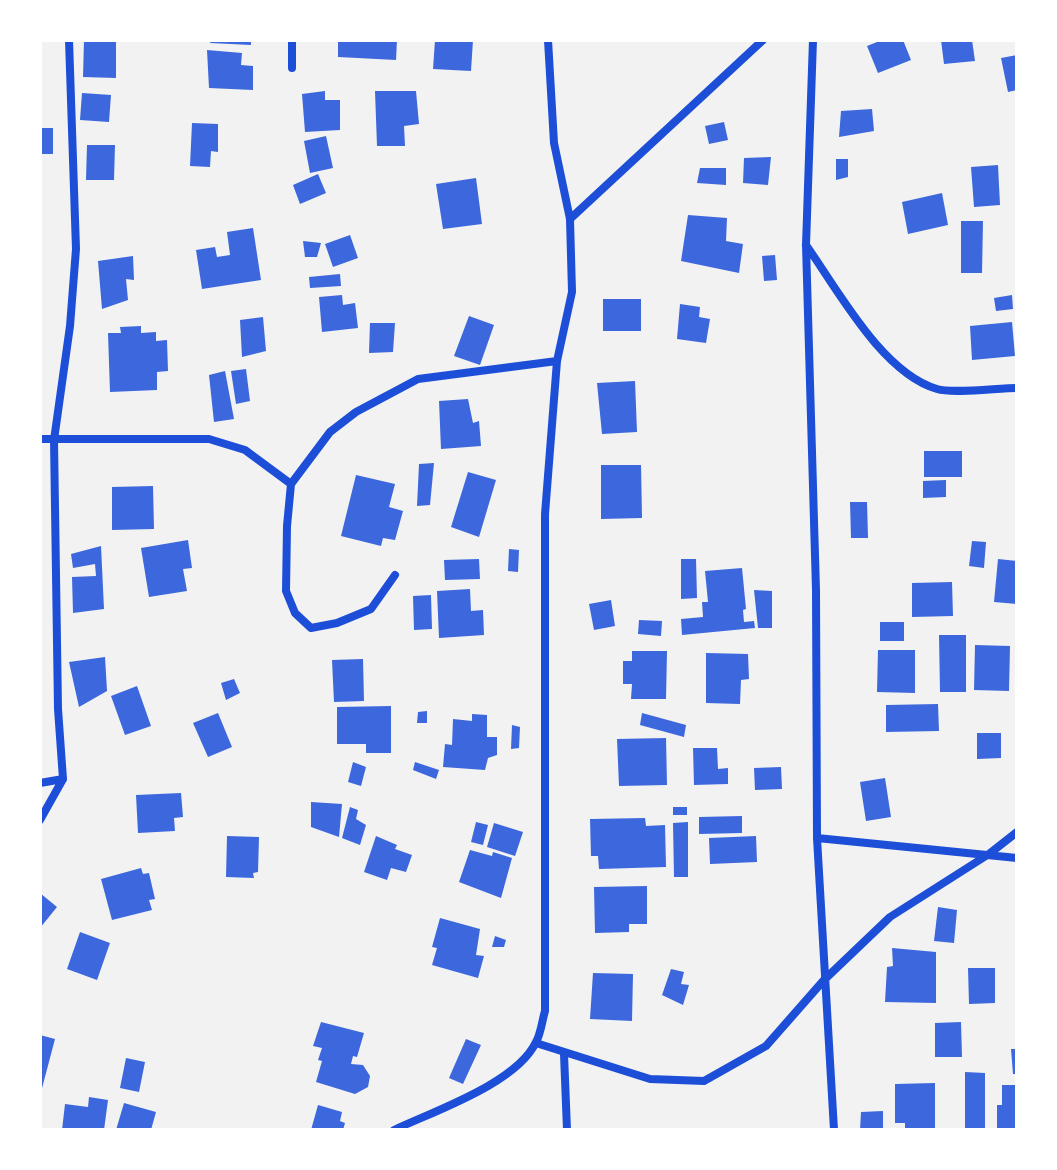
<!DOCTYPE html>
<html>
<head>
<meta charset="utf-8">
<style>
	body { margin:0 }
	#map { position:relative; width:1057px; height:1170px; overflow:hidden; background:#f2f2f2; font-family:Barlow,sans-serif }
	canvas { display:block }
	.frame { position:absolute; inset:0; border:42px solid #fff; pointer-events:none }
</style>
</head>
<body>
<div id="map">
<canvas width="1057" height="1170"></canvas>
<div class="frame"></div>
</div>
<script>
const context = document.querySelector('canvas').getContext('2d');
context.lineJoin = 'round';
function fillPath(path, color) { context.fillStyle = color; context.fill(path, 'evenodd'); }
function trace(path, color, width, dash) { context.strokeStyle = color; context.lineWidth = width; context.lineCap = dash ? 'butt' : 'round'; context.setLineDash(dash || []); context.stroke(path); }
const building = new Path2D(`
	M84 40H116V78L83 77Z
	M211 40H251V45L210 43Z
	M338 40H397L396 60 338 57Z
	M435 40H473L471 71 433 69Z
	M882 40H903L911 60 878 73 867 46Z
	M941 40H972L975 61 944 64Z
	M207 50 242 53 241 65 253 66V90L209 88Z
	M1017 55V90L1008 92 1001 58Z
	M325 91V100H340V130L305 132 302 94Z
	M375 91H416L419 124 404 126 405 146H377Z
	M82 93 111 95 109 122 80 120Z
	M872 109 874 131 839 137 841 111Z
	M724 122 728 140 709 144 705 126Z
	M192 123 218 124V152L211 151 210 167 190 166Z
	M40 128H53V154H40Z
	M326 136 333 168 310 173 304 141Z
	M87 145H115L114 180H86Z
	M771 157 768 185 743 183 744 158Z
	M836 159H848V177L836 180Z
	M998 165 1000 205 974 207 971 167Z
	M700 168H726V185L697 183Z
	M318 174 326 193 300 204 293 185Z
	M476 178 482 224 443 229 436 184Z
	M942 193 948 225 908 234 902 202Z
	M688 215 727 218 726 241 743 244 739 273 681 261Z
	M961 221H983L982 273H961Z
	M253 228 261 280 202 289 196 250 215 247 217 257 230 255 227 232Z
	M350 235 358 258 333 267 325 244Z
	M303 241 321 243 317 257H305Z
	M775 255 777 280 764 281 762 256Z
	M133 256 134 280 126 279 128 300 102 309 98 261Z
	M340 274 341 286 310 288 309 277Z
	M342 295 343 305 355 303 358 328 322 332 319 297Z
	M1012 295 1013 309 996 311 994 298Z
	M603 299H641V331H603Z
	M680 304 700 307 699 317 710 319 706 343 677 339Z
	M469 316 494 325 480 365 454 356Z
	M263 317 266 351 242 357 240 320Z
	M1012 322 1015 356 972 360 970 326Z
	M370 323H395L393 352 369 353Z
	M141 326V333L156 332V341L167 340 168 371 157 372V390L110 392 108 333H121L120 327Z
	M246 369 250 401 236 404 231 371Z
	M225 371 234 419 214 422 209 375Z
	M635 381 637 432 602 434 597 383Z
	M468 399 473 423 479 421 481 446 441 449 439 401Z
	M924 451H962V477H924Z
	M434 463 430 505 417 506 419 464Z
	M601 465H641L642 518 601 519Z
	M468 472 496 480 479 537 451 527Z
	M356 475 395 484 389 507 403 511 395 540 383 538 381 546 341 536Z
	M946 480V497L923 498V481Z
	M153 486 154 529 112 530V487Z
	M850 502H867L868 538H851Z
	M188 540 192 568 183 569 187 591 149 597 141 548Z
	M972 541 986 542 984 568 969 566Z
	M101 546 104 609 73 613 72 577 96 576 95 564 73 568 71 554Z
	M509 549 519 550 518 572 508 571Z
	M479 559 480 579 445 580 444 560Z
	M681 559H696L697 598 681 599Z
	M998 559 1017 561V604L994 602Z
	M742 568 746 609 743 610 744 622 754 621 755 628 682 635 681 619 703 617 702 602H708L705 571Z
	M952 582 953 616 912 617V583Z
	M470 589 471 611 483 610 484 635 439 638 437 591Z
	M754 590 772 591V628H758Z
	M431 595 432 629 414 630 413 596Z
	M611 600 615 626 594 630 589 604Z
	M639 620 662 621 661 636 638 634Z
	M880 622H904V641H880Z
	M939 635H966V692H940Z
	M975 645 1010 646 1009 691 974 690Z
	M878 650H915V693L877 692Z
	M632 651H667L666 699H631L632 684H623V661H632Z
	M706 653 748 654 749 679 741 680 740 704 706 703Z
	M105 657 107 691 79 707 69 662Z
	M363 659 364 701 334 702 332 660Z
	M234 679 240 693 226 700 221 683Z
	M137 686 151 726 125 735 111 696Z
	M938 704 939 731 886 732V705Z
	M391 706V753H366V744H337V707Z
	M427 711V723H417L418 712Z
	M218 713 232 747 208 757 193 723Z
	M642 713 686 725 684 737 640 725Z
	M472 714 487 715V737H497V755L488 758 485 770 443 767 445 744 452 745 453 719 472 721Z
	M512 725 520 727 519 748 511 749Z
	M977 733H1001V758L977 759Z
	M666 738 667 785 619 786 617 739Z
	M693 748H717L718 769 728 768V784L694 785Z
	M353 762 366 767 361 786 348 782Z
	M415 762 439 770 436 779 413 770Z
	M781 767 782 789 755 790 754 768Z
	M885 778 891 817 866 821 860 782Z
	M181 793 183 817 174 818 175 831 138 833 136 795Z
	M311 802 342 804 339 837 311 827Z
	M350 807 358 810 356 819 366 825 360 845 342 838Z
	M673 807H687V815H673Z
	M742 816V833L699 834V817Z
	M645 818 646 826 665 825 666 867 599 869 598 856H591L590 819Z
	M476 822 488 825 483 845 471 842Z
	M688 822V877H674L673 823Z
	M494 823 523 832 515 856 487 847Z
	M227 836 259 837 258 872 253 873 254 878 226 877Z
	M376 836 397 845 395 849 412 855 406 872 391 868 387 880 364 872Z
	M756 836 757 862 710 864 709 838Z
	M470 850 492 856 493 852 512 858 501 898 459 882Z
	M141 868 143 874 149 873 155 899 149 900 152 910 112 920 101 879Z
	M647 886V924H629V932L595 933 594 887Z
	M40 893 57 907 40 928Z
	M938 907 957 910 954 943 934 941Z
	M440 918 480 929 476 955 484 956 478 978 432 965 437 948 432 947Z
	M80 932 110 943 97 980 67 969Z
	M495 936 506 940 504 947H492Z
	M892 948 936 952V1003L885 1002 887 967 893 966Z
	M968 968H995V1003L969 1004Z
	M671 969 684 972 681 984 689 985 683 1005 662 995Z
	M593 973 633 974 632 1021 590 1019Z
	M321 1022 364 1033 357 1057 353 1056 351 1064 363 1065 370 1076 368 1087 355 1094 316 1082 322 1061 318 1060 322 1048 313 1046Z
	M961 1022 962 1057H935V1023Z
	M40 1035 55 1039 41 1092H40Z
	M466 1039 481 1045 463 1084 449 1078Z
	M1011 1049H1017V1074H1013Z
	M126 1058 145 1062 139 1092 120 1088Z
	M965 1072 985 1073V1130H965Z
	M935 1083V1130H905V1123H895V1084Z
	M1002 1085H1017V1130H997V1105H1002Z
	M89 1097 108 1100 104 1130H62L65 1104 88 1107Z
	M124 1103 156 1112 151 1130H116Z
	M318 1105 342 1112 340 1121 345 1123 343 1130H311Z
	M883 1111V1130H860L861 1112Z`);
const minor = new Path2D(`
	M813 40 806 245 816 590 817 838 834 1130
	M292 68V40
	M570 219 763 40
	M806 245C838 290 882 373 937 389 953 394 998 388 1017 388
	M40 439H209L245 450 291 484 330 432 356 412 418 379 557 361
	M291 484 287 526 286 591 295 613 311 628 337 623 371 609 395 575
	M40 783 63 779
	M40 820 63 779 58 709 54 440 70 326 76 249 69 40
	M817 838 1017 858
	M536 1043 650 1079 704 1081 766 1046 824 980 890 917 989 854 1017 832
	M564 1054 567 1130
	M394 1130C434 1111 517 1083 536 1042 541 1033 542 1021 545 1011V514L557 361 572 292 570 219 554 143 548 40`);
fillPath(building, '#3d67dc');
trace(minor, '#1d4ed8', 8);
</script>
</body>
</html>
